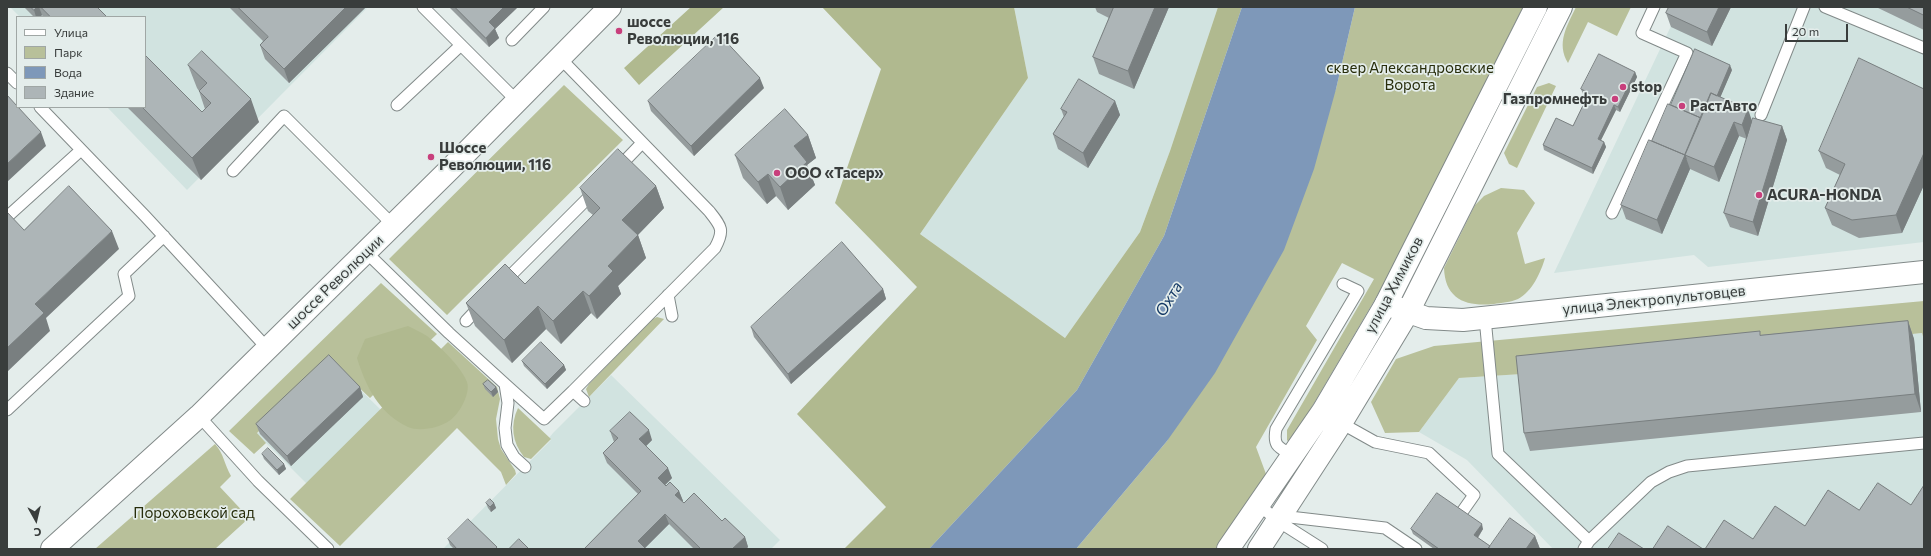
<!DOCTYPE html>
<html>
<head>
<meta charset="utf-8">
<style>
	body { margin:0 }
	#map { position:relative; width:1931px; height:556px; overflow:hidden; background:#e4edeb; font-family:Commissioner,sans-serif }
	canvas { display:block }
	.frame { position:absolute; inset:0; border:8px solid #393d3c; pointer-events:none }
	.legend { position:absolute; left:16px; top:16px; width:130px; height:92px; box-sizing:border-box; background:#e4edeb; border:1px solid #a0a7a5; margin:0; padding:5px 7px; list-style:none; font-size:12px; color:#393d3c }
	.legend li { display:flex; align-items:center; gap:8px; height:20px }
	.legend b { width:20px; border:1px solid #a0a7a5 }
	.north { position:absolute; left:16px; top:500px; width:40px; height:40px; -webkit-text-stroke:3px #e4edeb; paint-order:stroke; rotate:172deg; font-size:11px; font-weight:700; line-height:16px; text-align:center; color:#393d3c }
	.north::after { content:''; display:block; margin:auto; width:14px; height:18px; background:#393d3c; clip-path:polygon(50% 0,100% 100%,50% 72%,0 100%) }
	.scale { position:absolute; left:1785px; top:24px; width:63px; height:18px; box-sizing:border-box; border:2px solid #393d3c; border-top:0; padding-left:5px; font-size:12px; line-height:14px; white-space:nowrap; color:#393d3c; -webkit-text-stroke:3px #e4edeb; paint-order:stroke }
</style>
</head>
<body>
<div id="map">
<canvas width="1931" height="556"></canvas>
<div class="frame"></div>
<ul class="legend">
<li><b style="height:5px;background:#fff"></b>Улица</li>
<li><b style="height:11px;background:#b8c09a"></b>Парк</li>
<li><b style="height:11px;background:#7e98b9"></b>Вода</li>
<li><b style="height:11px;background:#adb5b7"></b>Здание</li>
</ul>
<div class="north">С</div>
<div class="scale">20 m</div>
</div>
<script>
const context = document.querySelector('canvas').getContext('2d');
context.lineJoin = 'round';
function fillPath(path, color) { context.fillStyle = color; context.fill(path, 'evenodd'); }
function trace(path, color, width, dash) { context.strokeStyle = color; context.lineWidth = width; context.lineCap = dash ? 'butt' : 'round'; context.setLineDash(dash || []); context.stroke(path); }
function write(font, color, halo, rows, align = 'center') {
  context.font = font + ' Commissioner,sans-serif'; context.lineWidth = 3.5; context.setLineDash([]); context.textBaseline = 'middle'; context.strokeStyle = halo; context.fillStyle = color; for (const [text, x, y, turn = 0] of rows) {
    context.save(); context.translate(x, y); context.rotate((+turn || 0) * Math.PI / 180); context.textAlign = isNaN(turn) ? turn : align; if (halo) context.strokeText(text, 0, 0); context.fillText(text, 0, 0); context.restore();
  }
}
const built = new Path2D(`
	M10 7H368L187 190 107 107H145V17H20Z
	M1014 7H1218L1170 151 1140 232 1065 338 920 234 1028 78Z
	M1680 7H1924V242L1708 267 1694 255 1554 273Z
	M1922 333 1924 340V549H1553L1467 460 1419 432 1459 378 1522 374Z
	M332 362 381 410 307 484 257 434Z
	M611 375 780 540 771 549H443L551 440 549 438 553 433Z`);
const green = new Path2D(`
	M1355 7H1523L1384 284 1290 444 1287 440V430L1374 279 1342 263 1306 326 1317 340 1256 447 1266 474 1217 549H1076L1167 441 1336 89Z
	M1576 7H1631L1617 36 1588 22 1568 63C1556 43 1567 26 1576 7Z
	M1549 83 1556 86 1517 168 1509 164 1504 153 1537 87Z
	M564 85 623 140 447 315 389 259Z
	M1501 188 1524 190 1535 203 1517 233 1525 264 1545 258C1541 272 1532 292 1518 299 1511 302 1501 303 1494 304 1466 307 1445 299 1444 268L1475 205 1484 196Z
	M381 283 437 334 370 398 332 362 257 433 266 443 254 454 229 431Z
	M1924 301V340L1922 333 1522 374 1459 378 1419 432 1385 433 1371 402 1396 359 1434 346Z
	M657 317 664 319 589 397 586 389 589 384 651 320Z
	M448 342 497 387 500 399 496 419 498 439 501 449 515 470 516 474 506 485 501 472 457 428 340 546 290 499Z
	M518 408 551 439 531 459 524 457C512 442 510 425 518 408Z
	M215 444C224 454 224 464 231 476L220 487 249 518 215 549H95Z`);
const forest = new Path2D(`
	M691 7H724L639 85 624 68Z
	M822 7H1014L1028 78 920 234 1065 338 1140 232 1170 151 1218 7H1242L1164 236 1077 390 929 549H844L886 507 797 414 917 287 835 203 881 69Z
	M408 326C414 329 421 332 427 336 439 346 461 366 467 382 471 393 459 415 449 421 439 428 419 432 408 427 379 413 366 387 357 358L365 339Z`);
const water = new Path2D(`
	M1242 7H1355L1336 89 1314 169 1284 250 1215 373 1167 441 1076 549H929L1077 390 1164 236Z`);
const lane = new Path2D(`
	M423 7 517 101
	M1825 7 1924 48
	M512 40 544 7
	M560 58 709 211C721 226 725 230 715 248L573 391
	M7 73 17 83
	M397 105 461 45
	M40 107 145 216 268 349
	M1761 115 1804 7
	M617 169 642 143
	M233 171 284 116 393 225
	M1612 213 1687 53 1642 33 1654 7
	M7 217 81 150
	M366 252 449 333 505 384 508 403 505 428 507 445 514 457 525 467
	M503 283 595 191
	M668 295 672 316
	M1485 318 1498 454 1589 541
	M466 321 481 305
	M505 384 544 419 573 391 584 401
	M7 410 129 296 124 274 164 236
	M199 416 258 481 328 549
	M1341 423 1375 442 1429 453 1474 495 1455 522
	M1292 455C1278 447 1273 446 1276 429L1358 291 1343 284
	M1258 504 1278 521 1322 549
	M1281 516 1385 528 1416 549
	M1584 549 1589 541 1651 482 1669 472 1687 466 1924 443`);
const street = new Path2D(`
	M1386 304 1426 318 1463 320 1924 272`);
const secondary = new Path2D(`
	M52 549 199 416 450 169 610 7
	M1228 549 1323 411 1386 304 1536 7
	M1259 549 1341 423 1408 312 1561 7`);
const wall = new Path2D(`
	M24 7H97L107 17H43L42 15 40 17H34Z
	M229 7H366L289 83 265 59 260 45 263 41Z
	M449 7H518L495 29 499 38 489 47Z
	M1095 7H1169L1134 89 1099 74 1093 57 1109 18 1097 12Z
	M1669 7H1731L1712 46 1671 27 1666 13Z
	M1876 7H1924V30Z
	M188 65 259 122 201 180 127 107H145L202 112 205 109 199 91 197 88Z
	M1732 70 1720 97 1752 121 1782 126 1787 140 1758 236 1730 227 1724 213 1747 139 1739 136 1719 182 1690 169 1662 234 1626 219 1621 205 1652 141 1671 105Z
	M1635 72 1637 77 1620 112 1616 110 1601 140 1604 142 1606 147 1593 174 1544 150 1543 145 1573 126 1588 96 1583 94 1581 89Z
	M764 88 694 156 651 111 648 101Z
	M1924 89V185L1902 233 1859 238 1832 225 1825 208 1840 175 1826 168 1819 151Z
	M1115 101 1120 115 1088 168 1058 149 1053 134 1064 117 1061 109Z
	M808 135 816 158 807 165 815 185 788 210 776 196 767 204 743 178 735 155Z
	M656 186 664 208 638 235 646 258 618 286 621 294 597 319 591 313 561 344 546 329 512 363 475 326 466 303 525 284 593 215 588 211 580 188Z
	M883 289 886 299 791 384 754 337 751 327Z
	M1908 321 1914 339 1921 412 1530 451 1524 433 1761 335Z
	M522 361 564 365 566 370 547 389 524 366Z
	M483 384 496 387 498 392 493 397 485 389Z
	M360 387 363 397 291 466 260 434 256 424Z
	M610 431 652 440 646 446 672 478 665 485 679 491 683 501 682 502 684 503 722 521 745 537 748 547 746 549H694L669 524 645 548 584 549 638 494 607 463 603 453 614 442Z
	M262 454 284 464 286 469 279 475 264 459Z
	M486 503H494L496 508 491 512 488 508Z
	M1411 529H1483L1478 538 1490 546 1535 536 1540 549H1434L1413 534Z
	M448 539 496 547 499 549H454L450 545Z`);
const shadedWall = new Path2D(`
	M37 7H39L42 15 40 17H36L34 10Z
	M346 7H366L289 83 284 69Z
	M504 7H518L495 29 499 38 489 47 486 38 489 22Z
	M1155 7H1169L1134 89 1128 71Z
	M1719 7H1731L1712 46 1707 32Z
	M1730 65 1732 70 1694 159 1688 156Z
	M1635 72 1637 77 1620 112 1618 107Z
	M760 78 764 88 694 156 691 146Z
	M251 99 259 122 201 180 192 158Z
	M1115 101 1120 115 1088 168 1083 153Z
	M1614 105 1616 110 1599 144 1598 139Z
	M1748 109 1753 124 1747 139 1742 125Z
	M1734 122 1739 136 1719 182 1714 167Z
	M1782 126 1787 140 1758 236 1753 222Z
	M41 132 46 146 7 182V164Z
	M808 135 816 158 807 165 815 185 788 210 780 187 794 146Z
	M1604 142 1606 147 1593 174 1592 168Z
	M1924 153V185L1902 233 1896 215Z
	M1685 155 1690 169 1662 234 1657 220Z
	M768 174 776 196 767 204 758 182Z
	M656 186 664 208 630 243 622 220Z
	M112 231 119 249 46 318 50 331 7 372V348L35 304Z
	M638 235 646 258 618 286 621 294 597 319 589 296 608 266Z
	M883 289 886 299 791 384 788 374Z
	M583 291 591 313 561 344 553 321Z
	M538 306 546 329 512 363 504 340Z
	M1908 321 1914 339 1921 412 1915 394Z
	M564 365 566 370 547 389 545 384Z
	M360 387 363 397 291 466 287 456Z
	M496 387 498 392 493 397 491 392Z
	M649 430 652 440 643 449 639 439Z
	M284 464 286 469 279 475 277 470Z
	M668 468 672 478 662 488 658 478Z
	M679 491 683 501 679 505 675 495Z
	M494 503 496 508 491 512 490 507Z
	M665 514 669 524 644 549 638 541Z
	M1482 524 1483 529 1476 540 1474 535Z
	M1535 536 1540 549H1526Z
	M745 537 748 547 746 549H732Z`);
const building = new Path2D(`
	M31 7H37L34 10Z
	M41 7H97L107 17H51Z
	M238 7H346L284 69 260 45 268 37Z
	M455 7H504L489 22 495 28 486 38Z
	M1114 7H1155L1128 71 1093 57Z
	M1669 7H1719L1707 32 1666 13Z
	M1907 7H1924V15Z
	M719 34 760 78 691 146 648 101Z
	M1695 49 1730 65 1717 96 1711 93 1701 118 1671 105Z
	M202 51 251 99 192 158 142 107H145V55L202 112 211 103 199 91 207 83 188 65Z
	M1599 54 1635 72 1618 107 1614 105 1598 139 1604 142 1592 168 1543 145 1556 118 1573 126 1589 93 1581 89Z
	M1859 58 1924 89V153L1896 215 1852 220 1825 208 1845 164 1819 151Z
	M1079 79 1115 101 1083 153 1053 134 1067 112 1061 109Z
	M1711 93 1748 109 1742 125 1734 122 1714 167 1685 155Z
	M7 95 17 106V107H18L41 132 7 164Z
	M1668 104 1701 118 1685 155 1686 159 1685 155 1652 141Z
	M785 109 808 135 794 146 807 162 780 187 768 174 758 182 735 155Z
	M1753 118 1782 126 1753 222 1724 213Z
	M1649 140 1685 155 1657 220 1621 205Z
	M618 149 656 186 622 220 638 235 608 266 613 271 589 296 583 291 553 321 538 306 504 340 466 303 505 264 525 284 600 208 580 188Z
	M69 186 112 231 35 304 44 313 7 348V212L24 230Z
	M842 242 883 289 788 374 751 327Z
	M1908 321 1915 394 1524 433 1516 356 1760 331V335Z
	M541 342 564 365 545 384 522 361Z
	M329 355 360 387 287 456 256 424Z
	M488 380 496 387 491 392 483 384Z
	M630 412 649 430 639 439 668 468 658 478 666 486 670 482 679 491 675 495 684 503 694 493 722 521 725 518 745 537 732 549H701L665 514 638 541 646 549H584L641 491 603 453 618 438 610 431Z
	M268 448 284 464 277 470 262 454Z
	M1878 483 1911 505 1924 485V549H1705L1724 520 1753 539 1775 506 1805 526 1828 490 1859 510Z
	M1437 493 1482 524 1474 535 1490 546 1488 549H1439L1411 529Z
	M490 499 494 503 490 507 486 503Z
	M1510 518 1535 536 1526 549H1488Z
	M468 519 497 547 495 549H457L448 539Z
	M1668 526 1703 549H1653Z
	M1619 533 1644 549H1608Z
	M519 539 529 549H509Z`);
const markers = [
	[619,31,4,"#c83f7c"],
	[1623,87,4,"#c83f7c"],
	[1615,99,4,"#c83f7c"],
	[1682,106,4,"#c83f7c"],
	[431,157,4,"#c83f7c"],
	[777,173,4,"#c83f7c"],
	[1759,195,4,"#c83f7c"]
];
const poiNames = [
	["шоссе",627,22],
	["Революции, 116",627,39],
	["stop",1631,87],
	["Газпромнефть",1607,99,"right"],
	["РастАвто",1690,106],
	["Шоссе",439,148],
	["Революции, 116",439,165],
	["ООО «Тасер»",785,173],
	["ACURA-HONDA",1767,195]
];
const parkNames = [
	["сквер Александровские",1410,68],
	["Ворота",1410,85],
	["Пороховской сад",194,513]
];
const streetNames = [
	["шоссе Революции",335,282,-44],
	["улица Химиков",1394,285,-62],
	["улица Электропультовцев",1654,300,-6]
];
const waterNames = [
	["Охта",1169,299,-59]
];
fillPath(built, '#d1e3e0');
fillPath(green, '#b8c09a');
fillPath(forest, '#b0b98f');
fillPath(water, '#7e98b9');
trace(lane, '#828a89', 13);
trace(street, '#828a89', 24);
trace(secondary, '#828a89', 24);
trace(lane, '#fff', 11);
trace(street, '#fff', 22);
trace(secondary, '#fff', 22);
fillPath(wall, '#959c9d');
fillPath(shadedWall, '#797f80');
fillPath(building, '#adb5b7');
trace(building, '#797f80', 1);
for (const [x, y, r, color] of markers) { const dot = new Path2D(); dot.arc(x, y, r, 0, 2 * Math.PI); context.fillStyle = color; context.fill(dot); trace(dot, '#e4edeb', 1.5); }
write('bold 15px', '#393d3c', '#e4edeb', poiNames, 'left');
write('15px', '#272d0b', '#e4edeb', parkNames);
write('15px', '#393d3c', '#e4edeb', streetNames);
write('italic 16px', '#133864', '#e4edeb', waterNames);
</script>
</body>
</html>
